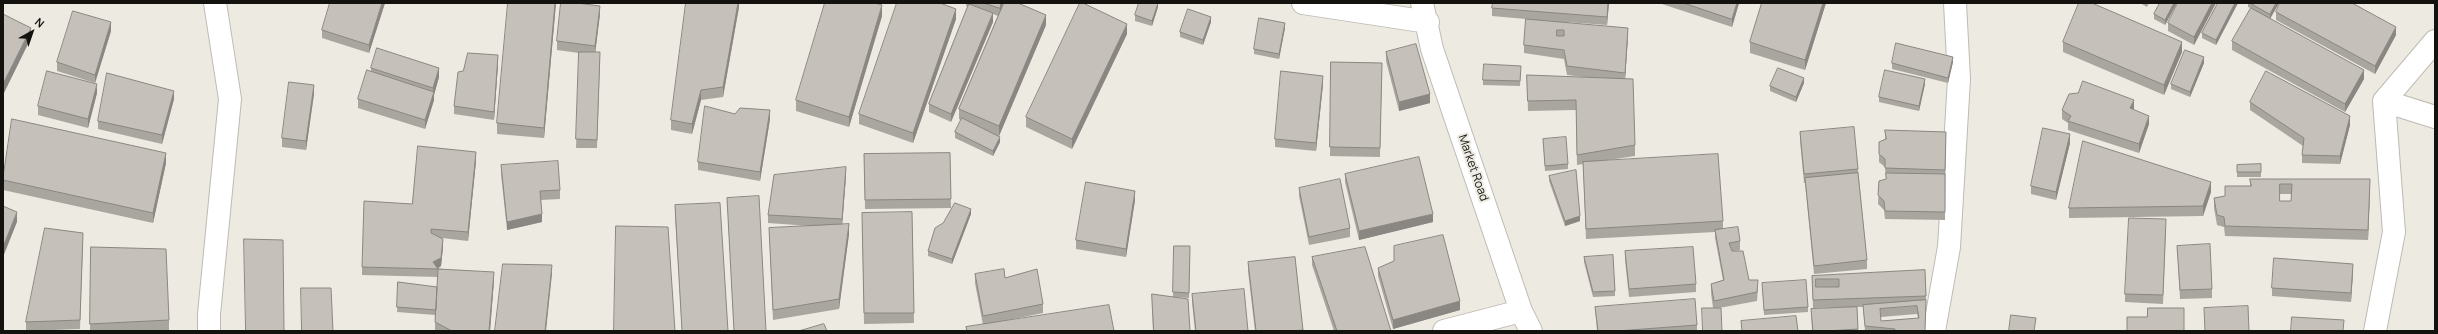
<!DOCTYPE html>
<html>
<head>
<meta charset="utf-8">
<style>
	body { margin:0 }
	#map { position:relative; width:2438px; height:334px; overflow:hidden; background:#edeae2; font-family:Manrope,sans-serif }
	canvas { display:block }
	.frame { position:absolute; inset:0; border:4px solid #13120f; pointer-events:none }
	.north { position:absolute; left:12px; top:12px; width:40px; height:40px; -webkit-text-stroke:3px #edeae2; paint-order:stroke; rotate:40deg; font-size:11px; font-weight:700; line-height:16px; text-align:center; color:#13120f }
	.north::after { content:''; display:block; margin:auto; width:14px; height:18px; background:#13120f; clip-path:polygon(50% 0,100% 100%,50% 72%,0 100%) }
</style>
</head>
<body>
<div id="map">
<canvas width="2438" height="334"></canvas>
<div class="frame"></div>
<div class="north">N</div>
</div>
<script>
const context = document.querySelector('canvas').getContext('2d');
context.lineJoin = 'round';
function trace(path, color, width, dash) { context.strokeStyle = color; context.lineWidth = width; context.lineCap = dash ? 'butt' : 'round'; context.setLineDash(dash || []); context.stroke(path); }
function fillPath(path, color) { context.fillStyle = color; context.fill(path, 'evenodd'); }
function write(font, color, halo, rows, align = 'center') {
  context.font = font + ' Manrope,sans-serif'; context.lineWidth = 4; context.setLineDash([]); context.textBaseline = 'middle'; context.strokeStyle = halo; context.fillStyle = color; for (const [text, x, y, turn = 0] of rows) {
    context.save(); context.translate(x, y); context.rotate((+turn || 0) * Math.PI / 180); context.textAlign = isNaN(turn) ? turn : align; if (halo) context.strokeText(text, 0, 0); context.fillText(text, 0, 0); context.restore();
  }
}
const minor = new Path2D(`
	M1303 3 1428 22
	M1422 3 1432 49 1521 311 1531 331
	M2384 101 2435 117
	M209 331V314L230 99 215 3
	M1444 331 1521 311
	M1934 331 1949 247 1959 79 1955 3
	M2375 331 2394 232 2384 101 2435 41`);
const wall = new Path2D(`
	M385 3 369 53 322 38V30Z
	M556 3 544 138 497 134V123Z
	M739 3V7L723 97 701 100 692 134 671 130V120Z
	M966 3H1004L1046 25 999 136 1000 142 993 156 955 138V132L961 120 959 119V109L998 16 993 14V22L951 122 929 112V104L968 6H966Z
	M1158 3V7L1152 26 1135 21V15Z
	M1609 3 1607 25 1566 22 1628 36 1625 79 1635 145V156L1602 161 1723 221V229L1740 241V250L1734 251 1749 280 1758 288 1757 301 1719 308H1713L1711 293V284L1723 280 1715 238V232L1586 239 1583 164 1577 165 1576 110 1528 111 1527 75 1593 78 1567 75 1564 59 1524 53V45L1526 19 1492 16V8Z
	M1662 3H1739L1732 27 1662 4Z
	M1762 3H1826L1805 70 1750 53V42Z
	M2140 3H2149L2147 7Z
	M2160 3H2177L2165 25 2154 19V14Z
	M2216 3 2194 45 2168 31V23Z
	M2218 3H2238L2216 45 2202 38V33Z
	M2248 3H2279L2270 18 2364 79 2345 112 2232 50V41L2251 8 2248 7Z
	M2276 12 2396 35 2375 74 2276 20Z
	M600 14 595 52 600 61 597 148H576L579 53 557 50V41Z
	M882 16 849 127 796 111V100Z
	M956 19 913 143 859 124V114Z
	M1211 22 1203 45 1180 37V32Z
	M1285 28 1279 59 1254 54V49Z
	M111 31 95 83 57 71V62Z
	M1127 34 1072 149 1026 127V117Z
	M2063 42 2182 52 2164 95 2063 52Z
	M1386 52 1430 103 1399 111 1386 61Z
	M1331 62 1382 63 1380 157 1330 156Z
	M1953 62 1948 83 1892 69V63Z
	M2204 63 2190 97 2171 89V84Z
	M498 64 494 120 454 114V106L463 71Z
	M371 68 439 77 434 95V100L425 129 358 108V99L371 72Z
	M1521 72 1520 86 1483 85V80Z
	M1804 83 1796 102 1770 91V86Z
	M1323 84 1316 151 1275 147V139Z
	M1925 84 1919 111 1879 102V97Z
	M97 93 88 128 38 115V106Z
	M314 94 306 150 282 147V138Z
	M174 99 162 144 98 129V121Z
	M2250 102 2350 125 2340 164 2302 163V155L2303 146 2250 110Z
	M2133 109 2149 124 2139 153 2068 130V123L2062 119V110L2134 109Z
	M735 114 770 119 760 181 698 170V162Z
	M1885 130 1946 132 1945 220 1885 219 1884 210 1878 204 1879 181 1886 179 1885 167 1879 162V142L1885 139Z
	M1800 132 1858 169 1867 260V269L1814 274 1805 183H1804L1800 140Z
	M1543 139 1568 164V169L1545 171Z
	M2070 143 2056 200 2031 194V186Z
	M950 153 951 208 865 209 864 154Z
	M476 161 468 241 442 238 443 247 441 266 438 268 494 280 490 331H435V315L397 312 398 282 437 287 438 277 362 275V267L412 204Z
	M166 163 153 223 3 190V180Z
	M2261 164V177H2237V165Z
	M501 165 560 190V199L541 200 542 222 507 230 501 174Z
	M1345 174 1433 222 1359 240 1345 182Z
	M846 176 842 224 849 234 839 309 773 320 769 228 810 226 768 223V215Z
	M1549 176 1580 221 1565 226 1549 181Z
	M2250 179 2370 189 2368 240 2225 236 2224 227 2217 225 2214 208V198L2225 196 2250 186ZM2280 194H2291V201H2280Z
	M1299 188 1350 228V237L1309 245 1299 196Z
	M2211 192 2203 216 2069 218V208Z
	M727 198 766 331H734Z
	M1135 200 1126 257 1076 249V240Z
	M675 205 728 331H682L675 215Z
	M912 212 914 323 864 324 862 223Z
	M971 214 952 264 928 256V251Z
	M2166 228 2163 304 2125 302V294Z
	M83 242 80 329 26 331V322Z
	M1174 246H1190L1189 298 1175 297 1190 331H1153L1152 294 1173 297Z
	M2177 246 2212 289V298L2180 299Z
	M91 247 169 320V331H90Z
	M1625 251 1696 284V292L1629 297 1625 260Z
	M1295 257 1303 331H1255L1248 271V262Z
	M1312 257 1391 331H1334L1312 265Z
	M1584 257 1615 291V296L1593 297 1584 262Z
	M1378 268 1460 310 1393 329 1378 276Z
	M1925 270 1926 296 1925 331H1865L1863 307H1857L1858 331H1812L1811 309 1849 307 1813 308 1812 276ZM1917 314 1918 318 1881 321V317Z
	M2353 272 2351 302 2272 296V288Z
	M975 274 1005 278 1043 304V313L984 325 1114 331H966V327L983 325 975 283Z
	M1762 283 1808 307V312L1764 315Z
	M1192 294 1248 331H1195L1192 302Z
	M1595 307 1697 325V331H1597Z`);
const shadedWall = new Path2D(`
	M382 3H385L369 53V45Z
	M555 3H556L544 138V128Z
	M738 3H739V7L723 97V87Z
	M1001 3H1004L1000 16V8Z
	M1158 3V7L1152 26V21Z
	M1608 3H1609L1607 25V17Z
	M1737 3H1739L1732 27V19Z
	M1823 3H1826L1805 70V60Z
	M2174 3H2177L2165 25V20Z
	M2212 3H2216L2194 45V37Z
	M2235 3H2238L2216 45V40Z
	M2276 3H2279L2270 19V14Z
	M882 5V16L849 127V117Z
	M600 6V14L595 55V46Z
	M956 9V19L913 143V133Z
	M993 13V22L951 122V114Z
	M1046 15V25L999 136V126Z
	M1211 17V22L1203 45V40Z
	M111 22V31L95 83V75Z
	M1285 23V28L1279 59V54Z
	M1127 24V34L1072 149V139Z
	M2396 27V35L2375 74V66Z
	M31 28V38L3 95V84Z
	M1628 28V36L1625 81V73Z
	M2182 42V52L2164 95V85Z
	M498 55V64L494 120V112Z
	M1953 57V62L1948 83V78Z
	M2204 57V63L2190 97V92Z
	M439 68V77L434 95V100L425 129V120L433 93V88Z
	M2364 70V79L2345 112V104Z
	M1323 76V84L1316 151V143Z
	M1804 78V83L1796 102V97Z
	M1925 79V84L1919 111V106Z
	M97 84V93L88 128V119Z
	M314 85V94L306 150V141Z
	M701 90V100L692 134V124Z
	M174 91V99L162 144V135Z
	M1430 94V103L1399 111V102Z
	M2134 100V109L2130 117V108Z
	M770 110V119L760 181V172Z
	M2149 116V124L2139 153V144Z
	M2350 116V125L2340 164V156Z
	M2070 134V143L2056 200V192Z
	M1000 137V142L993 156V151Z
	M476 152V161L468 241V232Z
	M166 153V163L153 223V213Z
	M846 167V176L842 228V219Z
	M2370 179V189L2368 240V230Z
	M2211 182V192L2203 216V206Z
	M1135 191V200L1126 257V249Z
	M971 209V214L952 264V259Z
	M17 212V222L3 257V247Z
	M542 214V222L507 230V222Z
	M1433 214V222L1359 240V231Z
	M1580 216V221L1565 226V221Z
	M849 224V234L839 309V299Z
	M443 239V247L441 266 437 269 433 262Z
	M2353 264V272L2351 302V293Z
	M552 265V274L546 331H545Z
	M494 272V280L490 331H489Z
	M1460 301V310L1393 329V320Z`);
const building = new Path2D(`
	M330 3H382L369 45 322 30Z
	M508 3H555L544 128 497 123Z
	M561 3H577L600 6 595 46 557 41Z
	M686 3H738L723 87 701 90 692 124 671 120Z
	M825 3H875L882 5 849 117 796 100Z
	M897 3H940L956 9 913 133 859 114Z
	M984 3H1001L1000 8Z
	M1004 3H1018L1046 15 999 126 959 109Z
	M1080 3H1083L1127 24 1072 139 1026 117Z
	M1139 3H1158L1152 21 1135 15Z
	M1493 3H1608L1607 17 1492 8Z
	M1684 3H1737L1732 19Z
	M1762 3H1823L1805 60 1750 42Z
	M2079 3H2092L2182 42 2164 85 2063 42Z
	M2160 3H2174L2165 20 2154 14Z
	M2178 3H2212L2194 37 2168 23Z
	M2218 3H2235L2216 40 2202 33Z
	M2250 3H2276L2270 14Z
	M2280 3H2352L2396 27 2375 66 2276 12Z
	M969 4 993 13 951 114 929 104Z
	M2251 8 2364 70 2345 104 2232 41Z
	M1188 9 1211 17 1203 40 1180 32Z
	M73 11 111 22 95 75 57 62Z
	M3 14 31 28 3 84Z
	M1259 18 1285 23 1279 54 1254 49Z
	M1526 19 1628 28 1625 73 1567 66 1564 50 1524 45ZM1557 30H1564V36H1557Z
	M1896 43 1953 57 1948 78 1892 63Z
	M1416 44 1430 94 1399 102 1386 52Z
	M377 48 439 68 433 88 371 68Z
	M2185 50 2204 57 2190 92 2171 84Z
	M579 52H600L597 140 576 139Z
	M468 53 498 55 494 112 454 106 458 72 463 71Z
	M1331 62 1382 63 1380 148 1330 147Z
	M1484 64 1521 66 1520 81 1483 80Z
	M1778 68 1804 78 1796 97 1770 86Z
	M367 70 434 92 425 120 358 99Z
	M1885 70 1925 79 1919 106 1879 97Z
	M47 71 97 84 88 119 38 106Z
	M1281 71 1323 76 1316 143 1275 139Z
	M2266 71 2350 116 2340 156 2302 155 2304 138 2250 102Z
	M107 73 174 91 162 135 98 121Z
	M1527 75 1633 79 1635 145 1577 155 1576 100 1528 101Z
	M2083 81 2134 100 2130 108 2149 116 2139 144 2068 121 2071 116 2062 110 2069 94 2078 93Z
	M289 82 314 85 306 141 282 138Z
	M705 106 735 114 740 108 770 110 760 172 698 162Z
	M962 118 1000 137 993 151 955 132Z
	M12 119 166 153 153 213 3 180Z
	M1854 127 1858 169 1804 174 1800 132Z
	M2043 128 2070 134 2056 192 2031 186Z
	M1885 130 1946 132 1945 170 1885 168V159L1879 154V142L1886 139Z
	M1566 137 1568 164 1545 166 1543 139Z
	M2083 141 2211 182 2203 206 2069 208Z
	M418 146 476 152 468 232 431 229V233L443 239 441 258 433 262 438 269 494 272 489 331H452L435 322 438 269 362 267 364 201 412 204Z
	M950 153 951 199 865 200 864 154Z
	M1718 154 1723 221 1586 229 1583 162Z
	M1419 157 1433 214 1359 231 1345 174Z
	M558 161 560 190 540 191 542 214 507 222 501 165Z
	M2261 164V172H2237V165Z
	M846 167 842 219 768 215 774 175Z
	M1576 170 1580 216 1565 221 1549 176Z
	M1858 173 1867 260 1814 266 1805 178Z
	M1886 173 1945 174V212L1885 211 1884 201 1878 195 1879 181 1886 179Z
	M1340 179 1350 228 1309 237 1299 188Z
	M2250 179H2370L2368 230 2225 226 2224 217 2217 215 2214 198 2225 196V186H2251ZM2280 184H2292L2291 201H2280Z
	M1086 182 1135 191 1126 249 1076 240Z
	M759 196 766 331H734L727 198Z
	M720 203 728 331H682L675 205Z
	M955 203 971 209 952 259 928 251 935 228 943 223Z
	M3 206 17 212 3 247Z
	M912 212 914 313H864L862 213Z
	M2129 218 2166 219 2163 295 2125 294Z
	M849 224 839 299 773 310 769 228Z
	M616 226 668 227 675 331H614Z
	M1738 227 1740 241 1729 243 1732 251H1743L1749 280H1758L1757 292 1714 301 1711 284 1724 280 1715 230Z
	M45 228 83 233 80 320 26 322Z
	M1443 235 1460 301 1393 320 1378 268 1394 261V246Z
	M244 239 283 240 284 331H246Z
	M2210 244 2212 289 2180 290 2177 246Z
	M1174 246H1190L1189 293 1173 292Z
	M91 247 166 249 169 320 90 324Z
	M1365 247 1391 331H1337L1312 257Z
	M1693 247 1696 284 1629 289 1625 251Z
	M1613 255 1615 291 1593 292 1584 257Z
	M1295 257 1303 330 1291 331H1256L1248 262Z
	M2274 258 2353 264 2351 293 2272 288Z
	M503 264 552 265 545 331H495Z
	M1004 269 1005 278 1037 269 1043 304 983 316 975 274Z
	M1925 270 1926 296 1813 300 1812 276ZM1816 279H1839V287H1816Z
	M1806 280 1808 307 1764 310 1762 283Z
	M398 282 437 287 436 310 397 307Z
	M301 288H331L333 331H302Z
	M1244 289 1248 331H1196L1192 294Z
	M1152 294 1188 299 1190 331H1154Z
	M1695 299 1697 325 1617 331H1598L1595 307Z
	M1926 300 1925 331H1895V329L1865 326 1863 305ZM1917 306 1919 318 1881 321 1880 309Z
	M1109 305 1114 331H967L966 327Z
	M2248 306 2249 331H2205L2204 308Z
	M1857 307 1858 329 1827 331H1813L1811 309Z
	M1702 308H1721L1722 331H1703Z
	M2148 308H2184V331H2127V317H2147Z
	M2011 315 2036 318 2034 331H2009Z
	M1796 316 1798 331H1742L1741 321Z
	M2292 317 2344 320 2343 331H2291Z
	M824 324 827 331H799Z`);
const streetNames = [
	["Market Road",1473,168,71]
];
trace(minor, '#bebbb3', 24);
trace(minor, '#fff', 22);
fillPath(wall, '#a9a6a0');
fillPath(shadedWall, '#8a8782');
fillPath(building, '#c5c1ba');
trace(building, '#8a8782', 1);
write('12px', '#13120f', '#edeae2', streetNames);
</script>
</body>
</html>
